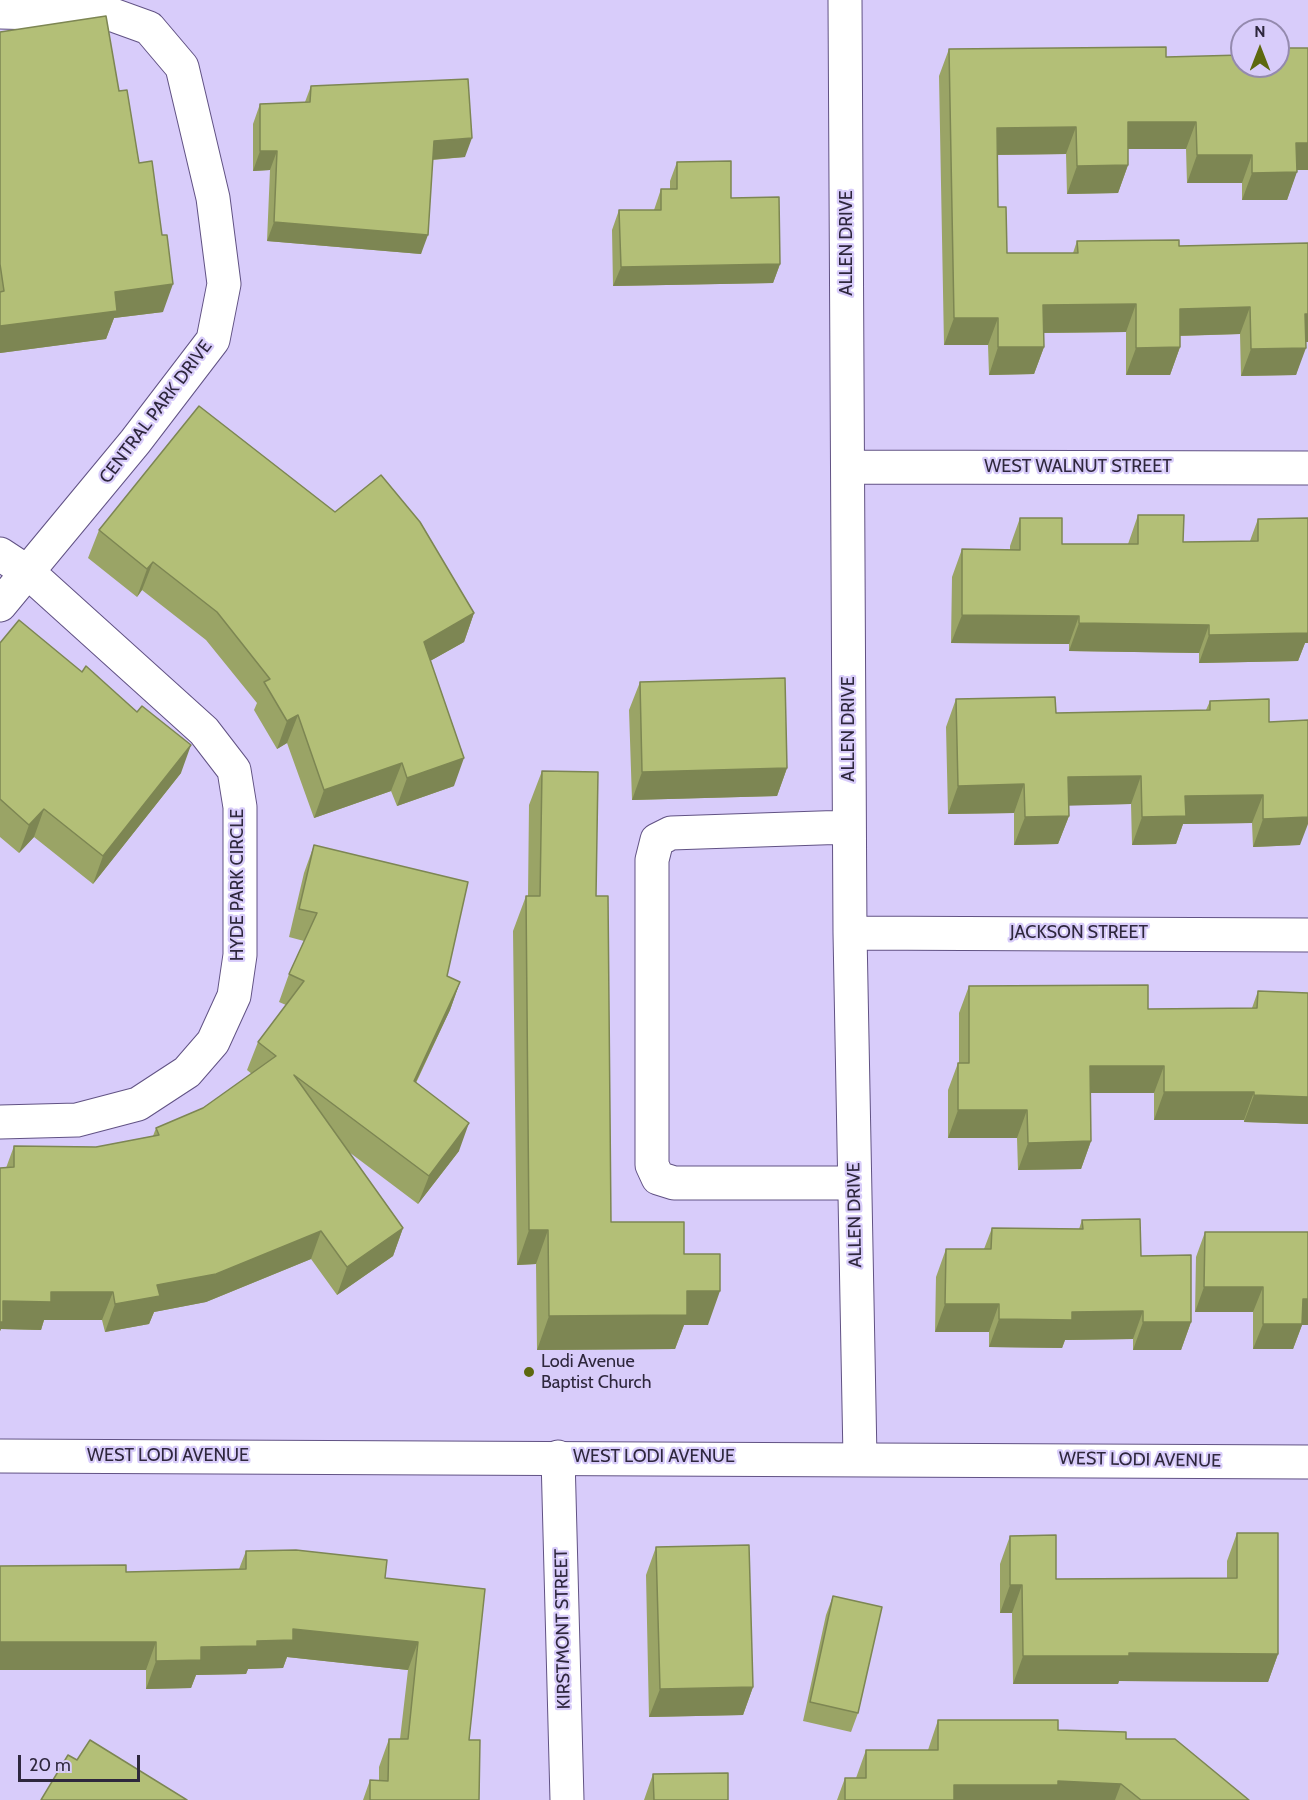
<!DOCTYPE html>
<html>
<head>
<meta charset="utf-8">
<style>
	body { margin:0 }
	#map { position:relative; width:1308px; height:1800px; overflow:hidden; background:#d8ccfa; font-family:Cabin,sans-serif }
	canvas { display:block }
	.north { position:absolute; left:1230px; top:18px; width:60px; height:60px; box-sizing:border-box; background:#d8ccfa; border:2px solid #948aae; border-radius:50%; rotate:0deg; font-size:16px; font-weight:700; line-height:24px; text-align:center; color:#2e273d }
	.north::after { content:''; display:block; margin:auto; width:21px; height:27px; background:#5d680e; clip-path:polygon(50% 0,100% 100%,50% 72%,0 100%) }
	.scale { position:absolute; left:18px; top:1755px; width:122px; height:27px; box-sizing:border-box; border:3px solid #2e273d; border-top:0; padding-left:8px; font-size:18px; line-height:21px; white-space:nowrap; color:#2e273d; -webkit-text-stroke:4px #d8ccfa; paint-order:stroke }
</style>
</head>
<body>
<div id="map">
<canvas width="1308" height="1800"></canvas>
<div class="north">N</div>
<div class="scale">20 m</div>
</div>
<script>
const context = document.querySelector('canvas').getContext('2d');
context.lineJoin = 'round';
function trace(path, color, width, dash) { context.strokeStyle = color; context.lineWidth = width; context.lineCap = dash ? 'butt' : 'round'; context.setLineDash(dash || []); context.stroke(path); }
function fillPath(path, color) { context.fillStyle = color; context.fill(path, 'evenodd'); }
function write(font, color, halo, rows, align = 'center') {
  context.font = font + ' Cabin,sans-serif'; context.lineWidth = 4.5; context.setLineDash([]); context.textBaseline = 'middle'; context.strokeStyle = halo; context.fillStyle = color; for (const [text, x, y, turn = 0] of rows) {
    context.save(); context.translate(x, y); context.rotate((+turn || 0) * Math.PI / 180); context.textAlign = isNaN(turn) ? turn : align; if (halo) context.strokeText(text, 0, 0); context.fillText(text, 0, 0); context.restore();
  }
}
const minor = new Path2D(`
	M845 0 850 933 860 1458
	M0 12 113 15 149 28 182 67 213 198 224 284 213 340 135 442 0 605
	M849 467 1308 468
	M0 554 29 573 204 731 234 770 240 807V955L234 996 213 1042 187 1072 138 1104 77 1120 0 1122
	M849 827 671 833 657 840 652 860V1165L658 1178 674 1183H854
	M850 933 1308 935
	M558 1457 567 1800`);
const major = new Path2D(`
	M0 1456 1308 1462`);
const wall = new Path2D(`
	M0 32 119 91 163 312 114 318 106 339 0 353Z
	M949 49 1166 57 1308 170H1297L1287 200H1242V183H1187L1186 149H1128V165L1118 193 1067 194 1066 154 997 155 998 207 1007 253H1073L1077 241 1179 246 1306 342 1296 375 1241 376 1240 334 1180 336V347L1170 375H1126V332L1043 333 1044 347 1034 374 989 375 988 345H944L939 76Z
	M311 86 465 157 433 160 421 254 267 241 270 170 253 171V124L260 104 305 102Z
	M677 162 731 198 780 264 773 283 613 286 612 230 619 210H654L661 189H670V181Z
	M335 512 474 613 464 642 430 661 454 786 397 806 391 791 314 818 287 743 277 749 254 710 257 703 206 640 142 590 137 597 88 558 99 530Z
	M1138 515 1183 542 1250 541 1258 519 1305 643 1298 661 1199 663V653L1069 651V644L951 643 952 577 962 549 1010 550V546L1020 518 1062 544H1128Z
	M0 643 181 773 93 884 34 837 19 853 0 837Z
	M640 682 787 768 777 796 632 800 629 710Z
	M956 699 1056 713 1206 710 1210 701 1269 722 1300 845 1253 847 1252 823 1183 824 1176 844 1132 845 1131 804 1068 805 1069 816 1058 844 1014 845V813L948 814 946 727Z
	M542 771 596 896 611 1222 684 1254 708 1325H684L675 1349 537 1350 536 1264 517 1265 513 931 526 896H528L529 805Z
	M314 845 447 976 460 982 450 1010 416 1083 459 1151 418 1204 349 1152 403 1228 393 1256 337 1295 311 1259 206 1302 154 1312 149 1324 105 1332 102 1320H44L41 1330 1 1329 0 1331V1168H6L14 1146 96 1147 153 1136 156 1128 203 1108 252 1074 247 1070 258 1042 286 1005 279 1002 289 974 304 941 289 937 304 873Z
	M969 986 1148 1009 1252 1008 1258 991 1308 993V1124L1244 1122V1120H1154V1093H1090L1091 1141 1081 1169 1018 1170 1017 1138H948V1090L958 1063H959V1013Z
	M1082 1220 1141 1256 1191 1322 1181 1350H1133V1339L1065 1340 1062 1348 989 1347V1332H935L936 1277 946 1249H984L992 1228 1079 1229Z
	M1205 1232H1308V1325H1302L1293 1349H1253V1312H1195L1196 1257Z
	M1237 1533 1278 1654 1268 1682 1119 1681 1118 1684H1013L1012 1613H1000V1564L1010 1536 1056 1579 1227 1578V1561Z
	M656 1547 753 1687 743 1715 649 1717 646 1575Z
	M246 1551 385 1578 469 1740 479 1800H363L370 1780 379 1781V1767L389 1739H400L408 1670 287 1657 283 1668 248 1669 246 1674 196 1675 191 1688 146 1689V1670H0V1566L126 1572 239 1569Z
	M833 1596 858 1713 851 1732 803 1721 826 1615Z
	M938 1720 1058 1730 1126 1739 1249 1800H837L845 1778H856L866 1750H928Z
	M653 1774 728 1800H644Z`);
const shadedWall = new Path2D(`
	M1128 122H1196L1186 149H1118Z
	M1076 127 1066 154 987 155 997 128Z
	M472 138 465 157 427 160 434 141Z
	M1296 143H1308V170H1286Z
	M260 151H277L270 170 253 171Z
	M1197 155H1252L1242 183H1187Z
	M1128 165 1118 193 1067 194 1077 166Z
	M1297 172 1287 200H1242L1252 173Z
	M274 222 428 235 421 254 267 241Z
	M780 264 773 283 613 286 621 267Z
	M173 284 163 312 114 318 106 339 0 353V326L115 292Z
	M1136 304 1126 332 1033 333 1043 305Z
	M1250 307 1240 334 1170 336 1180 309Z
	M1305 314H1308V342H1295Z
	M954 318H998L988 345H944Z
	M998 347H1044L1034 374 989 375Z
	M1180 347 1170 375H1126L1136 348Z
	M1306 348 1296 375 1241 376 1251 349Z
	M153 562 142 590 137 597 147 569Z
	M474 613 464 642 414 670 424 642Z
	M962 615 1079 616 1069 644 951 643Z
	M1308 615V643H1305L1298 661 1199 663 1209 635Z
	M1079 623 1209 625 1199 653 1069 651Z
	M298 715 287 743 277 749 287 721Z
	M191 745 181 773 93 884 103 856Z
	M464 758 454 786 397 806 407 778Z
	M402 763 391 791 314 818 324 790Z
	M787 768 777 796 632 800 642 772Z
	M1141 776 1131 804 1058 806 1068 777Z
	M1024 784 1014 813 948 814 958 786Z
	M1263 795 1252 823 1183 824 1176 844 1132 845 1142 817 1185 796Z
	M44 809 34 837 19 853 29 825Z
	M1069 816 1058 844 1014 845 1025 817Z
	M1308 817V824L1300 845 1253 847 1263 819Z
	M460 982 450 1010 403 1109 414 1081Z
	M1090 1066H1164L1154 1093H1080Z
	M1164 1092H1254L1244 1120H1154Z
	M1254 1095 1308 1097V1124L1244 1122Z
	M958 1110H1027L1017 1138H948Z
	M469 1123 459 1151 418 1204 429 1176Z
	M1091 1141 1081 1169 1018 1170 1028 1143Z
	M403 1228 393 1256 337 1295 347 1267Z
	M529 1230H548L536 1264 517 1265Z
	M321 1231 311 1259 206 1302 154 1312 149 1324 105 1332 115 1304 157 1285Z
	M1204 1287H1263L1253 1312H1195Z
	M687 1291H720L708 1325H684L675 1349 537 1350 549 1316Z
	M51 1292H113L102 1320H44L41 1330 1 1329 0 1331V1310L3 1301Z
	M1303 1299H1308V1325H1302L1293 1349H1253L1263 1324Z
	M945 1304H999L989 1332H935Z
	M1143 1311 1133 1339 1065 1340 1062 1348 989 1347 999 1319 1072 1312Z
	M1143 1322H1191L1181 1350H1133Z
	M1010 1585H1022L1012 1613H1000Z
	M293 1629 418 1642 408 1670 287 1657 283 1668 248 1669 246 1674 196 1675 191 1688 146 1689 156 1661 201 1647 257 1641Z
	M0 1642H156L146 1670H0Z
	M1129 1653 1278 1654 1268 1682 1119 1681 1118 1684H1013L1023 1656Z
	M753 1687 743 1715 649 1717 660 1689Z
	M1058 1781 1121 1784 1115 1800H948L954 1785Z`);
const building = new Path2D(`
	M106 16 119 91 127 90 139 163 152 161 162 235H167L173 284 115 292 117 311 0 326V292L4 291 0 264V32Z
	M1166 47V57L1242 55V66H1278V48H1308V143H1296L1297 172 1252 173V155H1197L1196 122H1128V165L1077 166 1076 127 997 128 998 207H1006L1007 253H1078L1077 241 1179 240V246L1308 243V314H1305L1306 348 1251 349 1250 307 1180 309V347L1136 348V304L1043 305 1044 347H998V318H954L949 49Z
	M468 79 472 138 434 141 428 235 274 222 277 151H260V104L310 102 311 86Z
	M731 161V198L779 197 780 264 621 267 619 210H661V189H677V162Z
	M199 406 335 512 381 475 420 522 474 613 424 642 464 758 407 778 402 763 324 790 298 715 287 721 264 682 270 679 217 612 153 562 147 569 99 530Z
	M1138 515H1184L1183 542 1258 541V519L1308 518V633L1209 635V625L1079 623V616L962 615V549L1020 550V518H1062V544H1138Z
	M19 620 82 672 86 666 137 712 142 706 191 745 103 856 44 809 29 825 0 799V643Z
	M785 678 787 768 642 772 640 682Z
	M1055 697 1056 713 1210 710V701L1269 699V722L1308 720V817L1263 819V795L1185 796 1186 816 1142 817 1141 776 1068 777 1069 816 1025 817 1024 784 958 786 956 699Z
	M542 771 598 772 596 896H608L611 1222H684V1254H720V1291H687V1315L549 1316 548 1230H529L526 896H540Z
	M314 845 468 882 447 976 460 982 414 1081 469 1123 429 1176 294 1075 403 1228 347 1267 321 1231 216 1274 157 1285 160 1296 115 1304 113 1292H51V1302L3 1301V1322H0V1168L14 1167V1146L96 1147 159 1135 156 1128 203 1108 276 1056 258 1042 304 981 289 974 317 913 299 909Z
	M1148 985V1009L1257 1008 1258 991 1308 993V1097L1254 1095V1092H1164V1066H1090L1091 1141 1028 1143 1027 1110H958V1063H969V986Z
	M1140 1219 1141 1256 1191 1255V1322H1143V1311L1072 1312V1320L999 1319V1304H945L946 1249H991L992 1228 1083 1229 1082 1220Z
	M1205 1232H1308V1299H1303L1302 1324H1263V1287H1204Z
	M1237 1533H1278V1654L1129 1653V1656H1023L1022 1585H1010V1536L1056 1535V1579L1237 1578Z
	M749 1545 753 1687 660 1689 656 1547Z
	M296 1550 387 1560 385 1578 485 1589 469 1740H480L479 1800H370V1780L388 1781 389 1739H408L418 1642 293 1629V1640L257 1641V1646L201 1647V1660L156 1661V1642H0V1566L126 1565V1572L246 1569V1551Z
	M833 1596 882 1607 858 1713 810 1702Z
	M938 1720H1058V1730L1126 1732V1739H1175L1249 1800H1141L1121 1784 1058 1781V1785H954V1800H845V1778H866V1750H938Z
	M90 1740 187 1800H41L68 1755 77 1760Z
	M728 1773V1800H654L653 1774Z`);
const markers = [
	[529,1372,6,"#5d680e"]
];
const streetNames = [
	["ALLEN DRIVE",847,243,-90],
	["CENTRAL PARK DRIVE",156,412,-53],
	["WEST WALNUT STREET",1078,467],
	["ALLEN DRIVE",849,729,-90],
	["HYDE PARK CIRCLE",238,885,-90],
	["JACKSON STREET",1079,933],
	["ALLEN DRIVE",855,1215,-91],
	["WEST LODI AVENUE",168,1456],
	["WEST LODI AVENUE",654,1457],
	["WEST LODI AVENUE",1140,1460,1],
	["KIRSTMONT STREET",563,1629,-91]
];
const poiNames = [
	["Lodi Avenue",541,1362],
	["Baptist Church",541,1383]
];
trace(minor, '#615284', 35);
trace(major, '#615284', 35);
trace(minor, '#fff', 33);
trace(major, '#fff', 33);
fillPath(wall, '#9aa466');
fillPath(shadedWall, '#7d8653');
fillPath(building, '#b3bf77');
trace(building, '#7d8653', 1.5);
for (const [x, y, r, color] of markers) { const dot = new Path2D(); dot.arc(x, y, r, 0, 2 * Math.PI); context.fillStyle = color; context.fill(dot); trace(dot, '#d8ccfa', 2); }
write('18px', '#2e273d', '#d8ccfa', streetNames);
write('18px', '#2e273d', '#d8ccfa', poiNames, 'left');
</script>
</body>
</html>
